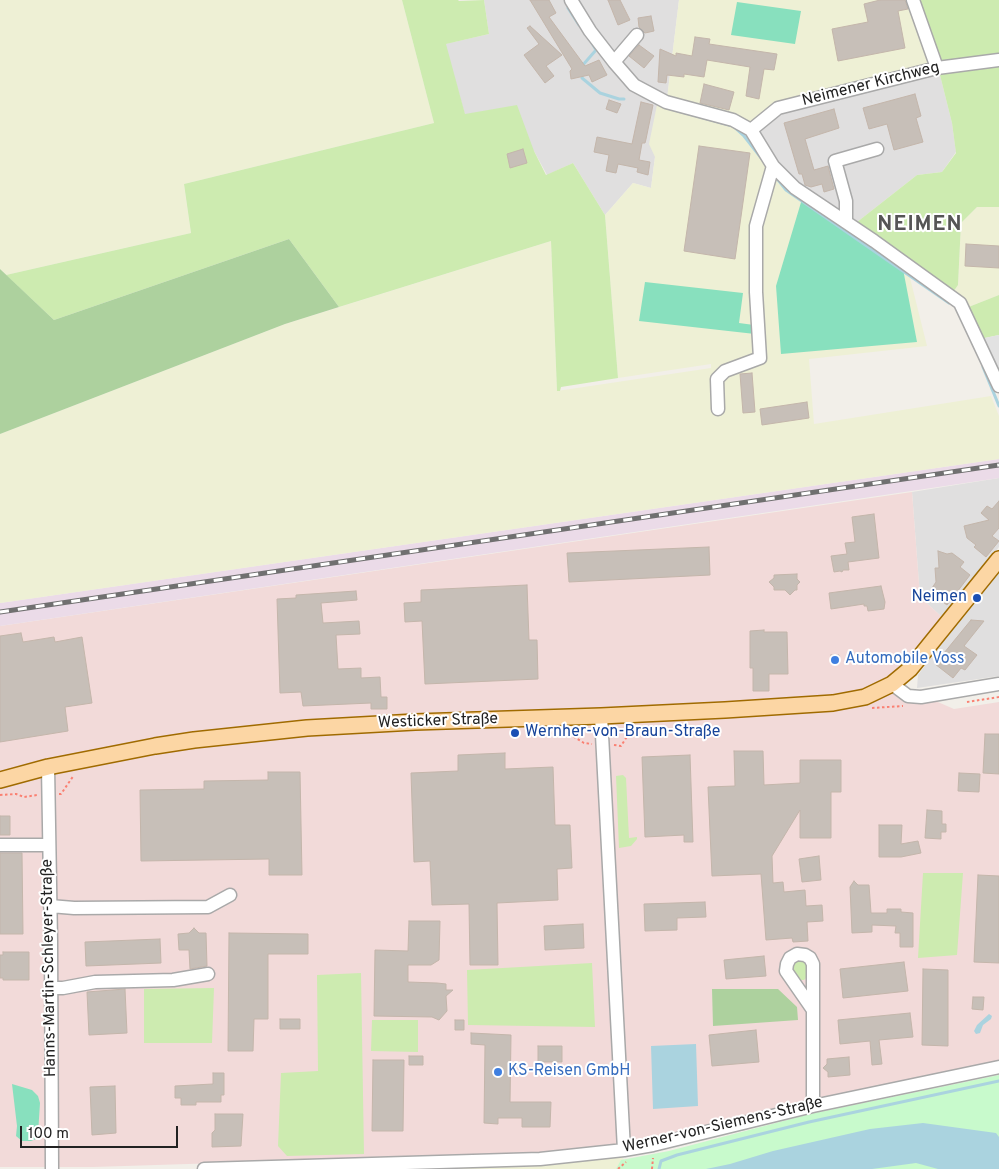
<!DOCTYPE html>
<html>
<head>
<meta charset="utf-8">
<style>
  body { margin:0 }
  #map { position:relative; width:999px; height:1169px; overflow:hidden; background:#f2efe9; font-family:Overpass,sans-serif }
  canvas { display:block }
  .scale { position:absolute; left:20px; top:1126px; width:158px; height:22px; box-sizing:border-box; border:2px solid #222; border-top:0; padding-left:6px; font-size:15px; line-height:18px; white-space:nowrap; color:#222; -webkit-text-stroke:4px #fff; paint-order:stroke }
</style>
</head>
<body>
<div id="map">
<canvas width="999" height="1169"></canvas>
<div class="scale">100 m</div>
</div>
<script>
const context = document.querySelector('canvas').getContext('2d');
context.lineJoin = 'round';
function fillPath(path, color) { context.fillStyle = color; context.fill(path, 'evenodd'); }
const poly = rows => new Path2D(rows.map(r => 'M' + r).join(''));
function trace(path, color, width, dash) { context.strokeStyle = color; context.lineWidth = width; context.lineCap = dash ? 'butt' : 'round'; context.setLineDash(dash || []); context.stroke(path); }
function write(font, color, halo, rows, align = 'center') {
  context.font = font + ' Overpass,sans-serif'; context.lineWidth = 4; context.setLineDash([]); context.textBaseline = 'middle'; context.strokeStyle = halo; context.fillStyle = color; for (const [text, x, y, turn = 0] of rows) {
    context.save(); context.translate(x, y); context.rotate((+turn || 0) * Math.PI / 180); context.textAlign = isNaN(turn) ? turn : align; if (halo) context.strokeText(text, 0, 0); context.fillText(text, 0, 0); context.restore();
  }
}
const residential = poly([
  [484,0,679,0,667,99,655,157,651,188,633,183,605,215,573,163,547,175,534,151,465,115,445,44,489,34],
  [939,71,952,123,956,152,942,172,917,175,852,226,799,187,749,134,779,111],
  [999,478,999,547,942,617,920,597,912,492],
  [999,565,999,676,917,688,918,675]
]);
const commercial = poly([
  [912,492,920,597,942,617,890,677,896,684,954,709,999,702,999,1068,814,1104,623,1144,538,1154,474,1155,93,1167,0,1167,0,626]
]);
const industrial = poly([
  [999,459,999,478,0,626,0,603]
]);
const farmland = poly([
  [0,0,402,0,434,123,184,184,191,233,6,275,0,269],
  [679,0,911,0,933,65,777,105,746,130,667,99],
  [658,100,732,124,743,135,770,169,908,270,927,346,809,359,814,424,991,396,999,416,999,459,0,603,0,434,285,324,551,241,557,391,711,368,711,364,618,378,605,215,633,183,651,188,655,157,649,144],
  [977,207,999,207,999,295,966,308,951,295,958,285,961,223],
  [621,1157,637,1169,425,1169,541,1166]
]);
const grass = poly([
  [402,0,458,0,459,1,484,0,489,34,446,44,465,114,517,105,534,151,546,175,573,163,605,215,618,378,561,387,560,391,557,391,551,241,339,307,289,239,54,320,6,275,191,233,184,184,434,123],
  [915,0,999,0,999,58,937,66],
  [999,63,999,207,977,207,961,223,958,285,951,295,852,226,917,175,942,172,956,153,952,123,939,71],
  [999,295,999,335,980,339,966,308],
  [623,775,626,778,629,838,637,837,637,839,631,846,619,848,616,776],
  [923,873,963,873,957,955,918,958],
  [799,960,804,961,807,964,807,977,804,980,800,980,793,971,793,964],
  [592,963,595,1027,468,1025,467,970],
  [361,973,364,1154,287,1156,278,1146,281,1073,318,1071,317,975],
  [214,988,212,1043,144,1043,144,989],
  [372,1020,418,1020,418,1052,371,1051]
]);
const forest = poly([
  [289,239,339,307,285,324,0,434,0,269,54,320],
  [712,989,778,989,797,1007,798,1020,713,1026]
]);
const park = poly([
  [999,1075,999,1169,616,1169,621,1160,669,1151,810,1114]
]);
const pitch = poly([
  [737,2,801,11,795,44,731,35],
  [802,199,903,269,917,342,781,354,776,286],
  [645,282,743,293,739,323,754,325,755,334,639,321],
  [12,1084,32,1090,38,1096,40,1103,38,1134,36,1139,31,1141,22,1141,16,1136,17,1126]
]);
const parking = poly([
  [999,335,999,376,980,339]
]);
const water = poly([
  [989,1014,992,1016,991,1019,983,1025,980,1033,976,1034,974,1031,977,1025],
  [696,1044,698,1106,653,1109,651,1046],
  [923,1123,996,1133,999,1137,999,1169,938,1169,916,1163,872,1169,706,1169,730,1164,773,1151,870,1129]
]);
const stream = poly([
  [568,8,579,25],
  [582,66,596,50,592,43],
  [582,75,582,78,600,93,619,99,624,99],
  [664,107,733,126,744,136,762,159],
  [775,176,786,190,949,303],
  [983,367,999,406],
  [659,1169,661,1161,677,1155,809,1122,999,1081]
]);
const building = poly([
  [530,0,549,0,556,13,549,17,585,66,599,60,607,75,592,82,589,75,571,79,570,71,572,69,530,0],
  [608,0,620,0,630,20,618,25,608,0],
  [880,0,905,0,908,9,898,11,905,48,838,61,832,29,868,22,864,4,880,0],
  [651,16,654,31,645,33,639,27,638,18,651,16],
  [530,26,562,55,546,66,554,76,545,83,524,55,539,44,527,28,530,26],
  [695,37,710,39,709,44,777,54,774,70,764,69,759,99,746,96,750,67,707,60,704,77,684,74,684,77,667,75,666,83,658,82,660,49,676,56,676,53,692,56,695,37],
  [639,45,654,56,644,68,629,56,639,45],
  [704,84,734,92,729,110,700,103,704,84],
  [915,94,921,116,916,118,923,142,894,150,887,124,869,129,863,108,915,94],
  [609,100,621,104,617,113,606,109,609,100],
  [641,102,653,105,646,139,645,143,642,143,639,160,650,162,648,175,637,172,638,168,618,164,616,173,606,171,609,155,594,152,597,137,632,144,641,102],
  [834,109,839,128,805,139,814,170,828,166,834,189,824,192,822,184,811,187,805,185,802,174,799,174,784,123,834,109],
  [699,146,750,153,735,259,684,251,699,146],
  [523,149,527,163,510,168,507,154,523,149],
  [966,244,999,246,999,268,965,266,966,244],
  [752,373,755,412,743,413,740,374,752,373],
  [807,402,809,418,762,425,760,409,807,402],
  [999,501,999,528,992,536,999,541,986,557,974,547,976,545,967,538,964,526,989,520,981,513,987,506,992,509,999,501],
  [874,514,879,558,848,562,849,570,843,570,842,572,840,571,834,572,831,556,847,554,845,543,855,542,852,517,874,514],
  [709,547,710,575,569,582,567,553,709,547],
  [938,551,947,554,952,553,964,562,960,567,970,575,947,605,936,597,939,594,932,588,936,582,935,568,939,568,938,551],
  [797,574,797,579,800,582,797,585,797,590,795,590,790,595,785,590,774,590,774,587,769,582,774,578,774,575,797,574],
  [527,585,529,640,537,640,538,679,425,684,422,621,405,622,404,603,421,602,421,590,527,585],
  [881,586,885,602,884,609,868,611,867,606,864,606,864,604,831,609,829,593,881,586],
  [356,591,357,600,321,603,323,623,359,621,360,634,336,635,338,669,361,668,361,678,380,677,381,697,387,697,387,709,371,709,371,703,303,706,301,692,280,693,277,599,296,598,296,595,356,591],
  [971,620,984,621,964,646,977,655,965,670,961,668,953,678,935,664,971,620],
  [764,630,764,632,787,632,788,674,769,674,769,691,753,691,753,668,750,668,750,631,764,630],
  [21,633,23,642,54,637,55,642,82,637,92,703,65,707,68,731,0,742,0,636,21,633],
  [831,655,839,655,839,664,831,664,831,655],
  [985,734,999,734,999,774,983,773,985,734],
  [734,751,763,751,764,785,800,783,800,760,841,760,841,792,831,792,831,838,800,838,800,810,772,856,773,883,783,882,784,892,805,890,806,906,822,905,823,921,807,922,808,941,793,942,792,938,766,940,761,874,712,876,708,787,735,786,734,751],
  [505,753,505,769,553,767,555,825,570,825,572,868,557,869,558,900,497,903,498,965,470,965,469,904,432,905,430,861,414,862,411,773,458,771,458,755,505,753],
  [690,755,693,842,684,842,684,835,645,837,642,757,690,755],
  [268,772,300,772,302,875,269,875,269,859,141,861,140,790,204,789,204,781,268,780,268,772],
  [959,773,980,774,979,792,958,791,959,773],
  [927,810,942,811,942,824,946,824,946,832,941,832,941,839,925,838,927,810],
  [0,816,10,816,10,835,0,835,0,816],
  [879,825,902,825,901,844,918,841,921,853,901,857,879,857,879,825],
  [0,853,22,853,23,934,0,934,0,853],
  [819,856,821,880,802,882,799,859,819,856],
  [978,875,999,876,999,963,974,962,978,875],
  [854,881,858,885,869,885,871,913,887,913,887,909,901,909,901,912,913,913,913,947,900,947,900,933,895,933,896,926,872,925,872,932,852,933,850,887,854,881],
  [705,902,706,917,677,918,677,930,645,931,644,904,705,902],
  [409,921,440,921,439,960,431,965,408,965,408,982,437,983,446,984,446,990,453,990,446,996,447,1011,439,1020,432,1017,374,1016,375,950,408,951,409,921],
  [583,924,584,948,545,950,544,926,583,924],
  [194,928,199,933,206,933,207,966,190,969,189,950,179,950,178,934,189,933,194,928],
  [229,933,308,934,308,954,268,954,268,1019,254,1019,253,1051,228,1051,229,933],
  [160,939,161,963,86,966,85,942,160,939],
  [3,952,29,952,29,980,3,980,3,978,0,978,0,955,3,955,3,952],
  [764,956,766,976,726,979,724,960,764,956],
  [904,962,908,991,843,998,840,969,904,962],
  [923,969,948,970,948,1046,922,1045,923,969],
  [125,989,127,1033,89,1035,87,992,125,989],
  [973,997,984,997,983,1010,972,1009,973,997],
  [910,1013,913,1037,879,1040,882,1064,872,1065,870,1041,840,1044,838,1020,910,1013],
  [280,1019,300,1019,300,1029,280,1029,280,1019],
  [455,1020,464,1020,464,1030,455,1030,455,1020],
  [756,1030,759,1062,712,1066,709,1035,756,1030],
  [471,1033,511,1035,510,1102,551,1102,550,1127,522,1127,522,1118,498,1118,498,1124,484,1123,485,1045,471,1044,471,1033],
  [538,1046,562,1046,562,1062,538,1062,538,1046],
  [409,1056,423,1056,423,1065,409,1065,409,1056],
  [849,1057,850,1075,828,1077,828,1072,823,1068,827,1064,827,1059,849,1057],
  [373,1060,404,1060,403,1131,372,1131,373,1060],
  [213,1073,224,1073,224,1095,221,1095,221,1102,196,1102,196,1105,181,1105,181,1098,175,1098,175,1086,213,1084,213,1073],
  [115,1086,116,1133,92,1135,90,1087,115,1086],
  [215,1114,243,1114,241,1146,212,1147,212,1133,215,1130,215,1114]
]);
const path = poly([
  [967,702,999,697],
  [872,708,903,706],
  [539,732,571,735,584,743,592,744],
  [614,745,621,746,633,727],
  [59,794,61,794,74,775],
  [0,795,16,794,24,797,37,795],
  [618,1169,626,1162],
  [652,1169,653,1158]
]);
const minor = poly([
  [571,0,590,31,614,62,634,85,666,102,733,120,751,130,773,166,795,188,874,241,960,303,999,386],
  [913,0,937,68],
  [614,62,637,35],
  [751,130,778,108,937,68,999,60],
  [846,222,846,201,835,161,877,149],
  [718,409,717,379,725,371,760,358,756,292,756,226,773,166],
  [892,684,908,696,921,697,999,684],
  [601,716,624,1150],
  [48,767,51,941,52,1169],
  [0,845,49,845],
  [50,906,74,908,208,907,230,895],
  [51,988,63,988,95,982,173,980,208,974],
  [813,1106,813,964,810,958,805,955,797,954,790,958,787,964,786,971,813,1010],
  [204,1169,540,1159,624,1150,653,1145,813,1106,999,1067]
]);
const major = poly([
  [0,780,48,767,155,746,194,740,307,728,415,722,601,716,725,710,833,703,865,697,892,684,910,669,999,559]
]);
const rail = poly([
  [0,612,999,465]
]);
const markers = [
  [977,598,5,"#1a4fb4"],
  [835,660,5,"#3f7fe0"],
  [515,733,5,"#1a4fb4"],
  [498,1072,5,"#3f7fe0"]
];
const streetNames = [
  ["Neimener Kirchweg",871,85,-14],
  ["Westicker Straße",438,722,-2],
  ["Hanns-Martin-Schleyer-Straße",50,968,-91],
  ["Werner-von-Siemens-Straße",723,1126,-13]
];
const transitNames = [
  ["Neimen",967,598],
  ["Wernher-von-Braun-Straße",525,733,"left"]
];
const shopNames = [
  ["Automobile Voss",845,660],
  ["KS-Reisen GmbH",508,1072]
];
const districtNames = [
  ["NEIMEN",920,226]
];
fillPath(residential, '#e0dfdf');
fillPath(commercial, '#f2dad9');
fillPath(industrial, '#ebdbe8');
fillPath(farmland, '#eef0d5');
fillPath(grass, '#cdebb0');
fillPath(forest, '#add19e');
fillPath(park, '#c8facc');
fillPath(pitch, '#88e0be');
fillPath(parking, '#e2e2e2');
fillPath(water, '#aad3df');
trace(stream, '#aad3df', 3);
fillPath(building, '#c7bfb8');
trace(building, '#c4b6ab', 1);
trace(minor, '#a9a9a9', 15);
trace(major, '#a06b00', 18);
trace(path, '#fa8072', 2, [2.5, 2.5]);
trace(minor, '#fff', 12);
trace(major, '#fcd6a4', 15);
trace(rail, '#707070', 5);
trace(rail, '#fff', 3, [9]);
for (const [x, y, r, color] of markers) { const dot = new Path2D(); dot.arc(x, y, r, 0, 2 * Math.PI); context.fillStyle = color; context.fill(dot); trace(dot, '#fff', 2); }
write('16px', '#222', '#fff', streetNames);
write('16px', '#164399', '#fff', transitNames, 'right');
write('16px', '#366cbe', '#fff', shopNames, 'left');
context.letterSpacing = '1px';
write('bold 21px', '#555', '#fff', districtNames);
context.letterSpacing = '0px';
</script>
</body>
</html>
